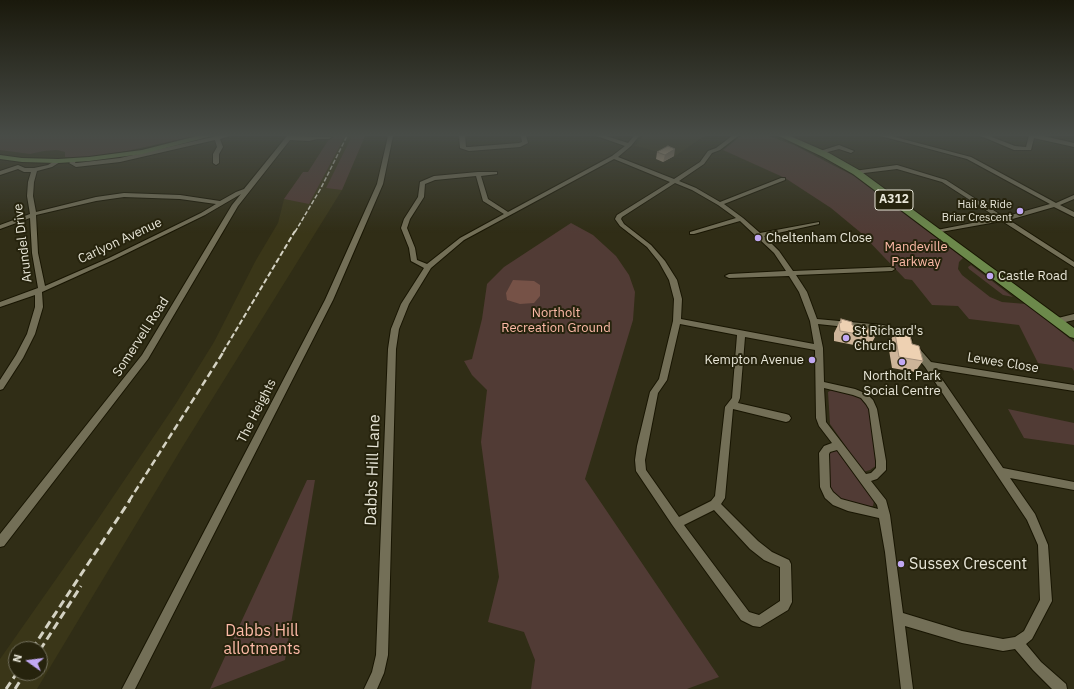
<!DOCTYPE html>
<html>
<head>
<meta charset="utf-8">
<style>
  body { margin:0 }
  #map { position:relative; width:1074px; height:689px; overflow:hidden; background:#302d16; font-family:"IBM Plex Sans",sans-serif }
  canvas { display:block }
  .north { position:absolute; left:8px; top:641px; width:40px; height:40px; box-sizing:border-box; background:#26230d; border:1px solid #74715e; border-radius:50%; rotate:284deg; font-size:11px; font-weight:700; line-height:16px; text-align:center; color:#e8e6d8 }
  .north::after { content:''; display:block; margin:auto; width:14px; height:18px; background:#c1a8f3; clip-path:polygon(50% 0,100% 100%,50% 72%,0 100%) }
</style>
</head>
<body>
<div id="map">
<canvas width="1074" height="689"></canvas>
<div class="north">N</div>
</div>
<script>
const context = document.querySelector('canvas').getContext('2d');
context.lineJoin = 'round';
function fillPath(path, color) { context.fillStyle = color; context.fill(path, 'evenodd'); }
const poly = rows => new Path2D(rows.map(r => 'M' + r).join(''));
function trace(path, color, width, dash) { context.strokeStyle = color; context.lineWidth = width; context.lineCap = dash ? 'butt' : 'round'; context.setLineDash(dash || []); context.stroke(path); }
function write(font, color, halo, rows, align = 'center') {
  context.font = font + ' "IBM Plex Sans",sans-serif'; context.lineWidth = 4; context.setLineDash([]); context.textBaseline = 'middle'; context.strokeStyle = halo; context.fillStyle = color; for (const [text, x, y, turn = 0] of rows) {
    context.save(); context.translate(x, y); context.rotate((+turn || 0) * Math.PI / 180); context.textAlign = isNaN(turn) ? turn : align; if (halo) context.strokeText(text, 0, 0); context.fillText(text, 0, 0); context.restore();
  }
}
const built = poly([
  [331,136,365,136,342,190,183,446,37,689,0,689,0,659,94,525,175,405,214,342,256,260,278,223,284,199,303,172,308,172],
  [16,649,40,649,40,673,16,673],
  [643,136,705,136,675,156,635,146]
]);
const green = poly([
  [0,136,195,136,127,151,88,157,65,157,65,152,57,150,44,151,30,154,0,150],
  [331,136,345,136,309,204,284,199,303,172,308,172],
  [352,136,365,136,342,190,326,188],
  [741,136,769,136,794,145,854,176,963,258,959,262,958,269,962,275,990,297,1002,302,1026,304,1074,342,1074,371,1072,368,1038,363,1019,325,969,319,958,306,932,305,912,280,905,279,860,232,831,208,785,178,723,150],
  [571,223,593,235,616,256,629,275,635,292,633,320,585,479,719,677,687,689,531,689,535,660,524,632,488,622,499,577,481,442,487,390,472,375,464,361,472,359,482,319,487,284,504,267],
  [971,265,1013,297,1003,295,969,269,968,267],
  [833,389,856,394,864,399,869,407,877,465,870,470,856,474,874,501,873,506,868,507,841,500,834,495,828,487,827,454,834,450,847,448,830,424,828,392],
  [1008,409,1074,423,1074,445,1024,438],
  [307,480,315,480,285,660,210,689]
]);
const forest = poly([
  [513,280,534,281,540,285,540,296,534,303,520,304,507,300,506,293]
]);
const minor = poly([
  [217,136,229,136,220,139,223,147,219,154,219,163,216,165,213,163,213,154,217,147,215,140,120,162,76,167,69,163,74,159,76,160,75,163,77,163,120,158,217,136],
  [287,136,332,137,329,139,317,139,309,141,290,140,238,206,148,359,4,546,0,547,0,534,142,355,232,205,241,194,205,215,113,260,42,292,43,307,35,334,23,358,3,389,0,390,0,380,16,355,27,334,35,307,35,295,0,307,0,302,38,288,32,253,30,218,0,229,0,225,30,214,27,196,28,182,31,172,24,172,18,169,0,175,0,171,18,165,25,168,34,168,48,165,56,160,60,160,60,162,52,167,37,171,34,182,33,196,36,212,96,197,124,193,180,195,220,201,236,192,244,189,287,136],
  [124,197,180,199,216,204,201,213,109,258,45,286,38,253,36,215,96,201,124,197],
  [388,136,393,136,383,184,333,300,135,689,122,689,325,300,377,184,388,136],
  [459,136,465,136,466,147,469,147,519,143,522,142,521,136,526,136,528,143,520,147,469,151,460,148,459,136],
  [597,136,606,136,628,143,634,136,639,136,631,146,618,157,674,179,700,162,708,151,716,148,732,136,738,136,720,150,712,153,704,164,679,181,696,188,720,202,781,178,785,178,785,180,724,204,743,218,760,233,819,222,819,224,764,236,779,251,793,271,892,267,895,269,892,271,796,275,807,292,817,319,883,325,897,329,912,340,908,343,905,342,891,333,883,331,818,324,823,348,824,382,855,389,867,394,873,400,877,409,886,461,886,470,877,479,871,481,886,500,890,515,903,613,962,631,1003,639,1015,637,1024,631,1040,600,1038,545,1027,520,925,367,912,351,911,349,912,347,918,347,931,362,1074,385,1074,391,935,369,1003,468,1074,482,1074,490,1010,478,1035,514,1048,545,1052,601,1032,639,1026,644,1041,662,1066,684,1067,689,1052,689,1033,670,1015,649,1003,651,962,643,905,626,913,689,901,689,885,552,879,518,848,511,833,505,825,498,820,487,819,453,824,446,832,443,819,426,816,418,815,350,745,337,740,398,738,403,786,414,789,415,791,418,789,421,786,422,733,409,725,498,721,504,758,541,772,552,789,560,791,564,792,602,788,610,760,627,753,626,741,620,673,526,636,471,635,460,637,446,650,392,659,379,673,321,674,299,669,280,659,262,647,247,620,226,615,219,617,215,670,182,614,159,464,240,431,268,409,304,399,329,396,349,388,655,384,673,377,689,364,689,372,672,376,655,388,349,391,329,401,304,424,268,411,261,409,248,401,228,404,219,418,197,420,182,434,176,478,172,497,172,497,174,481,176,488,199,508,212,612,156,625,146,597,136],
  [476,176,483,201,504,214,460,238,427,264,417,260,415,248,407,228,410,219,424,197,425,184,435,180,476,176],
  [675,183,692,190,718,205,736,218,690,232,690,234,694,234,740,221,774,253,786,271,729,274,725,276,729,278,789,276,799,292,810,321,814,344,681,319,682,299,677,280,665,261,651,245,624,224,621,219,622,217,675,183],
  [680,324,737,335,732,398,725,407,715,496,711,501,679,517,646,470,645,460,658,393,667,380,680,324],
  [824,388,853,395,861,398,866,404,869,409,876,461,876,468,871,473,866,474,826,422,824,388],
  [837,450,877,505,878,509,841,499,833,492,830,487,829,454,830,452,837,450],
  [714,510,750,549,764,560,780,567,780,601,759,615,749,612,684,525,714,510],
  [881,136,891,136,971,157,1056,203,1074,195,1074,199,1060,205,1074,212,1074,217,1054,207,1009,220,1074,262,1074,267,1002,221,935,233,934,232,937,230,998,218,942,182,897,169,856,174,853,172,854,171,897,165,946,180,1004,217,1050,204,967,159,881,136],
  [981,136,989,136,1015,146,1026,147,1029,136,1043,136,1074,143,1074,147,1034,138,1031,150,1014,150,981,136],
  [839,145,854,151,851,153,839,149,820,154,817,152,839,145],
  [1074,314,1074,320,1057,324,1053,321,1054,319,1074,314]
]);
const primary = poly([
  [197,136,212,136,142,154,89,161,58,163,22,162,0,159,0,155,22,158,58,159,89,157,142,150,197,136],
  [779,136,790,136,829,153,859,170,1074,328,1074,338,1070,337,853,174,823,157,779,136]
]);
const railFar3 = poly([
  [295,232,321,188,347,136]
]);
const railFar2 = poly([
  [223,352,295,231]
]);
const railFar1 = poly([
  [129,501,224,351]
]);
const rail = poly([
  [32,649,130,500],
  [40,650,81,586],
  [6,689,17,673],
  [15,689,25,673]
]);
const wall = poly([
  [657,152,674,156,663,162,656,159],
  [841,319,852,325,875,337,869,348,834,341,834,333],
  [895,333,912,344,923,361,915,372,892,368,888,344]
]);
const shadedWall = poly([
  [675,149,674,156,663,162,665,155]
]);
const building = poly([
  [668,146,675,149,665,155,657,152,668,146],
  [841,319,852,322,852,325,874,329,875,337,840,331,839,322,841,323,841,319],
  [895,333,910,336,912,344,919,346,923,361,899,357,895,333]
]);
const markers = [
  [1020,211,4,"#c1a8f3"],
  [758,238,4,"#c1a8f3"],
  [990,276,4,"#c1a8f3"],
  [846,338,4,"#c1a8f3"],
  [812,360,4,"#c1a8f3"],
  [902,362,4,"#c1a8f3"],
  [901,564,4,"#c1a8f3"]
];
const farPoinames = [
  ["Hail & Ride",1012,205],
  ["Briar Crescent",1012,218]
];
const shields = [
  [894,200,38]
];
const shieldNames = [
  ["A312",894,200]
];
const poiNames = [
  ["Cheltenham Close",766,238],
  ["Castle Road",998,276],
  ["St Richard's",854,331],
  ["Church",854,346],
  ["Kempton Avenue",804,360,"right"],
  ["Northolt Park",902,376,"center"],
  ["Social Centre",902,391,"center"]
];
const streetNames = [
  ["Carlyon Avenue",120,241,-25],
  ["Arundel Drive",23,243,-97],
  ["Somervell Road",141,337,-57],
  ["Lewes Close",1003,363,9],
  ["The Heights",257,411,-63]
];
const parkNames = [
  ["Mandeville",916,247],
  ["Parkway",916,262],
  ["Northolt",556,313],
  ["Recreation Ground",556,328]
];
const nearStreetnames = [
  ["Dabbs Hill Lane",373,470,-88]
];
const nearPoinames = [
  ["Sussex Crescent",909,564]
];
const nearParknames = [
  ["Dabbs Hill",262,631],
  ["allotments",262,649]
];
fillPath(built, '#3a3618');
fillPath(green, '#513b35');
fillPath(forest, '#765247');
trace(minor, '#181502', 2);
trace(primary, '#181502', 2);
fillPath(minor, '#736f57');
fillPath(primary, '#6c894b');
trace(railFar3, '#d4d2c3', 1.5, [4.5, 2]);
trace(railFar2, '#d4d2c3', 2, [5.5, 2.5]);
trace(railFar1, '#d4d2c3', 2.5, [7, 3.5]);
trace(rail, '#d4d2c3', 3, [8, 4.5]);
fillPath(wall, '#cdb499');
fillPath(shadedWall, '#a7927d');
fillPath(building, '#eed1b2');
trace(building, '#a7927d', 1);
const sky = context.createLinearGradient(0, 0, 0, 233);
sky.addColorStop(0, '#1a190c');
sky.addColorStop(0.58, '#484c47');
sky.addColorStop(1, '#484c4700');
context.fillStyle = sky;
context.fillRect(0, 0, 1074, 233);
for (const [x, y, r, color] of markers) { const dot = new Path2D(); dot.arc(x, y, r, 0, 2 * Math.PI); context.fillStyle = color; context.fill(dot); trace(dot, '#26230d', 1.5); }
write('11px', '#e8e6d8', '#26230d', farPoinames, 'right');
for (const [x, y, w] of shields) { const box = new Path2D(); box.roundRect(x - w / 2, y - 10, w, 20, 3); context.fillStyle = '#26230d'; context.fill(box); trace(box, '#e8e6d8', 1); }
write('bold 12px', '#e8e6d8', null, shieldNames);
write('13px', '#e8e6d8', '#26230d', poiNames, 'left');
write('13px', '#e8e6d8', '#26230d', streetNames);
write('13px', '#fdbaa7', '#26230d', parkNames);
write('16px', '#e8e6d8', '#26230d', nearStreetnames);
write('16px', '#e8e6d8', '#26230d', nearPoinames, 'left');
write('16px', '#fdbaa7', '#26230d', nearParknames);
</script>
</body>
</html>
